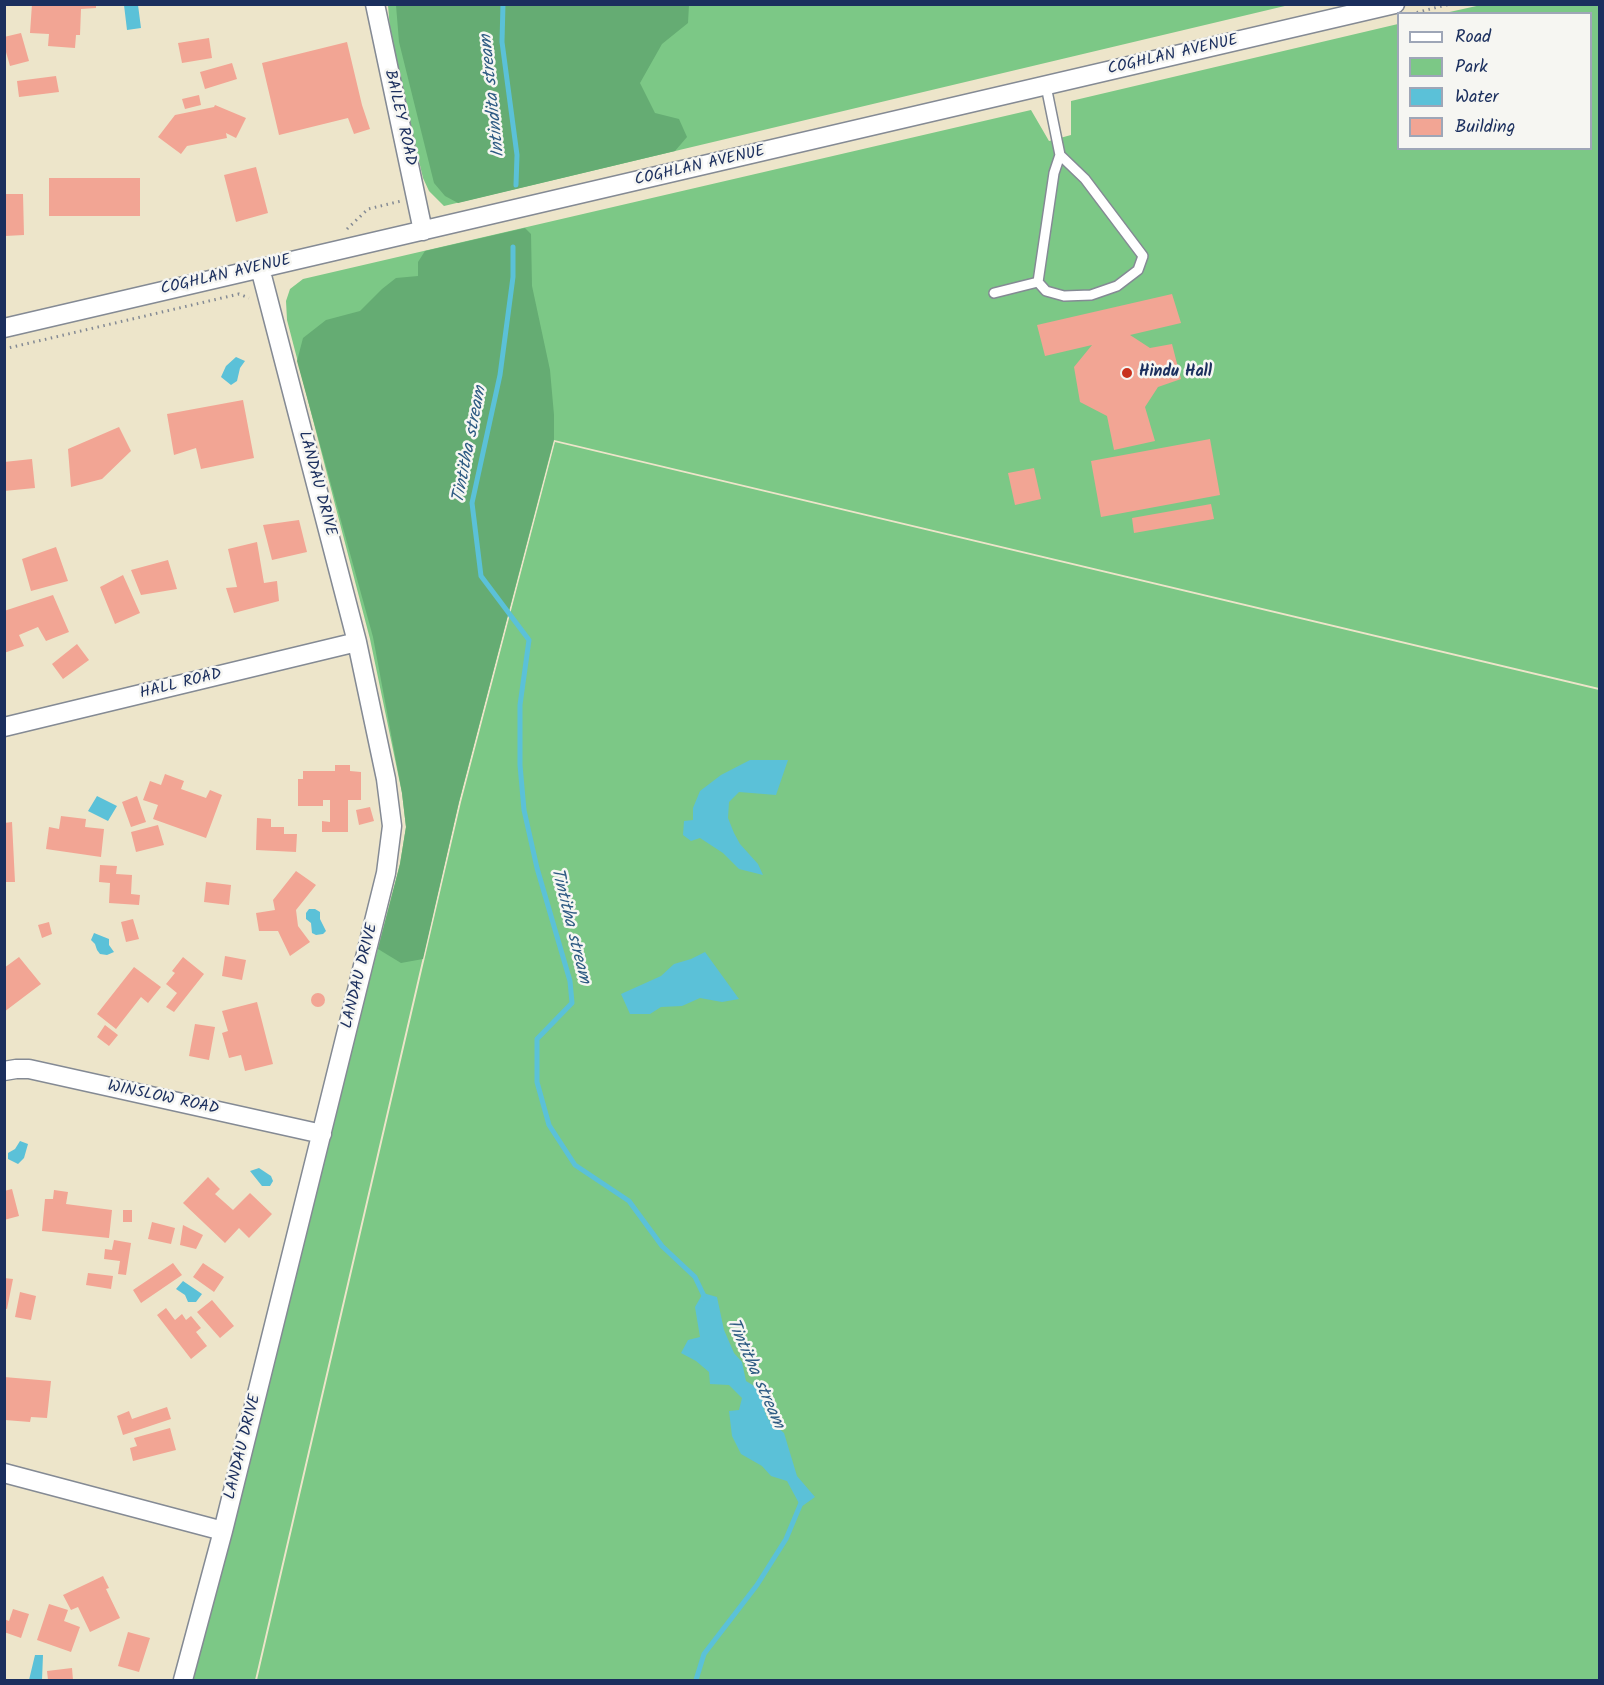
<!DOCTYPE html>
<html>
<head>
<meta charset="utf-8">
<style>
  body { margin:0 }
  #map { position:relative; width:1604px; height:1685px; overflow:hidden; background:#ede5ca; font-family:Kalam,sans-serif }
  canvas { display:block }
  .frame { position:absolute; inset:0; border:6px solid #1b2f5e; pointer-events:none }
  .legend { position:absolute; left:1397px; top:12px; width:195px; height:138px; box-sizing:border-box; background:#f6f6f2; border:2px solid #9ea6b7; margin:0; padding:8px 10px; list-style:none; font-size:18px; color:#1b2f5e }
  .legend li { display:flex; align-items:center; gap:12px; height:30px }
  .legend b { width:30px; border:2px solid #9ea6b7 }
</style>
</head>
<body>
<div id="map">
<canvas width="1604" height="1685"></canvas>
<div class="frame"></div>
<ul class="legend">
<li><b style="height:8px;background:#fff"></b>Road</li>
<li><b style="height:16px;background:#7cc886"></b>Park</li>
<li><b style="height:16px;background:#5bc1d8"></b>Water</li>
<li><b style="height:16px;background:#f2a594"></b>Building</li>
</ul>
</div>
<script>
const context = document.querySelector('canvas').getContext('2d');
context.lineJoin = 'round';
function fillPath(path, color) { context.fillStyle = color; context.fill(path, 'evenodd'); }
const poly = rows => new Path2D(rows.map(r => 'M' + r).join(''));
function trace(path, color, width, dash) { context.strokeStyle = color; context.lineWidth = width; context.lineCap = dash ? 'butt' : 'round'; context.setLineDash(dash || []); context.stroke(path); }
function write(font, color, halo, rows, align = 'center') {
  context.font = font + ' Kalam,sans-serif'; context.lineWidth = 5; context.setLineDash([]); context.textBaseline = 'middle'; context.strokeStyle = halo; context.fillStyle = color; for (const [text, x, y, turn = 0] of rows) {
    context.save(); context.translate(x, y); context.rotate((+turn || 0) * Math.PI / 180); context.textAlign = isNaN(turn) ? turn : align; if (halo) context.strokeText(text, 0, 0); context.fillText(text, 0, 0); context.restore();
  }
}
const green = poly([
  [388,5,1289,5,444,206,429,191,423,178,391,43],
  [1481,5,1599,5,1599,688,554,440,459,802,255,1680,186,1680,400,864,406,827,402,793,370,639,287,320,286,301,290,289,303,279,1031,110,1049,141,1071,135,1071,101,1398,24,1398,148,1590,148,1590,14,1445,13],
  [555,442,1599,690,1599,1680,257,1680,461,802]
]);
const forest = poly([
  [396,5,689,5,688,23,662,44,640,83,655,113,679,119,687,137,675,151,458,203,445,196,434,183,399,42],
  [525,228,531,234,532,286,550,370,554,415,554,439,459,802,423,959,401,963,378,949,400,864,406,827,402,793,373,637,297,361,303,338,326,320,360,311,382,289,396,278,418,276,418,262,425,251]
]);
const water = poly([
  [124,5,138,5,141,28,127,30],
  [236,357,245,361,240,368,237,381,231,385,221,377,226,366],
  [750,760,788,760,776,795,739,792,729,802,728,818,734,833,740,844,758,864,763,875,739,869,723,853,700,838,691,841,683,835,684,821,693,820,693,808,700,791,721,775],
  [97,796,117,806,108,821,88,811],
  [309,909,315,909,320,912,320,919,326,931,323,934,316,935,312,933,311,923,306,919,306,913],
  [94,933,109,939,109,945,114,952,107,955,100,954,97,950,95,944,91,940],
  [705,952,739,999,722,1002,700,998,682,1006,661,1007,650,1014,630,1014,621,994,661,976,674,964,691,959],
  [20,1141,28,1144,24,1158,18,1164,8,1159,8,1153,15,1149],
  [259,1168,271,1176,273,1181,270,1186,262,1186,250,1171],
  [183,1281,202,1294,196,1302,188,1302,185,1295,176,1289],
  [703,1293,717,1297,724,1330,734,1353,742,1362,746,1381,756,1387,770,1405,764,1409,768,1419,784,1433,797,1476,815,1497,801,1507,787,1481,771,1476,762,1466,741,1454,732,1436,729,1411,739,1410,742,1398,729,1385,710,1384,709,1372,696,1361,681,1353,688,1340,700,1337,695,1307],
  [35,1655,43,1655,42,1680,29,1680]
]);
const stream = poly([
  [503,4,502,42,517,155,516,185],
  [513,247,513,277,500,375,472,503,481,576,529,640,520,705,520,765,524,810,537,868,570,981,572,1003,537,1039,537,1082,549,1125,575,1165,629,1201,662,1246,695,1277,705,1298],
  [696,1680,704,1654,757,1585,786,1539,801,1503]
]);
const building = poly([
  [32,4,96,4,96,8,81,9,80,35,76,35,75,48,48,46,49,34,30,33],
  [21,33,29,61,10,66,4,45,4,37],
  [209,38,212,58,182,63,178,43],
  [347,42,362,105,370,129,354,134,348,118,279,135,262,63],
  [232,63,237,79,205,89,200,72],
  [56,76,59,92,19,97,17,81],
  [199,95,201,105,185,109,182,99],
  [215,105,246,118,236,138,226,133,227,138,187,146,181,154,158,137,175,115,214,107],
  [256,167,268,213,236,222,224,175],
  [49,178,140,178,140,216,49,216],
  [5,194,23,194,24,235,5,236],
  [1172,294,1181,323,1130,335,1150,348,1172,344,1181,379,1158,387,1145,407,1155,441,1114,450,1107,416,1080,402,1074,367,1092,345,1045,356,1037,325],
  [243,400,254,458,201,469,196,448,174,455,167,414],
  [119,427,131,451,102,479,71,487,68,449],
  [1210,439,1220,495,1101,517,1091,461],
  [32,459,35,488,4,491,4,462],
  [1034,468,1041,499,1015,505,1008,473],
  [1211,504,1214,519,1134,533,1132,518],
  [299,520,307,552,272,560,263,525],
  [257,542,264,583,277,581,279,601,234,613,226,588,237,587,228,549],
  [56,547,68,581,31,591,22,559],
  [168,560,177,589,141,595,131,570],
  [123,575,140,613,115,624,100,587],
  [53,595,69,632,46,641,38,627,19,635,24,646,4,653,4,611],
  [77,644,89,660,63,679,52,664],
  [335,765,350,765,350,771,361,772,361,800,348,800,348,832,322,832,322,821,330,822,330,800,323,800,323,806,298,806,298,779,303,779,303,771,335,771],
  [165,774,184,781,181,789,206,798,210,790,222,795,206,838,153,819,158,805,143,800,150,781,161,785],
  [137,796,146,822,131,827,122,802],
  [370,807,374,821,359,825,356,810],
  [61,816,86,819,85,827,104,829,101,857,46,849,49,827,59,829],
  [257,818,271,819,271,827,284,827,284,834,297,834,296,852,256,850],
  [12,822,15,882,4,882,4,823],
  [158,825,164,845,136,852,131,832],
  [100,865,117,866,116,874,132,875,131,894,140,895,139,905,109,903,110,883,99,882],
  [296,871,316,885,296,910,298,926,310,942,290,956,278,931,259,931,256,913,275,910,273,900],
  [206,882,231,885,229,905,204,902],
  [133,919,139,939,126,942,121,922],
  [49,922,52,934,42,938,38,925],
  [225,956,246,960,242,980,222,976],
  [19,957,41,984,4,1012,4,968],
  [183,957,204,974,174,1012,166,1007,177,993,166,984,175,973,172,971],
  [134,967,161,987,148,1003,141,997,116,1029,97,1014],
  '311 1000a7 7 0 1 1 14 0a7 7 0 1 1-14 0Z',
  [257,1002,273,1064,245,1071,241,1055,229,1058,222,1033,228,1031,222,1011],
  [195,1024,215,1027,209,1060,189,1056],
  [105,1025,118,1035,109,1046,97,1037],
  [208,1177,220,1189,215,1194,233,1210,250,1193,272,1214,249,1238,239,1228,225,1243,183,1203],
  [12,1189,19,1216,4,1220,4,1191],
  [54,1190,68,1192,66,1204,112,1210,109,1238,42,1231,45,1199,53,1199],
  [123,1210,132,1210,132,1222,123,1222],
  [152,1222,175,1228,171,1244,148,1239],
  [183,1225,203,1235,196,1249,180,1245],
  [114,1240,131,1243,126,1275,118,1274,120,1261,104,1259,105,1249,112,1250],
  [173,1263,182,1275,141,1303,133,1290],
  [203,1263,224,1277,214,1292,193,1277],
  [88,1273,113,1276,111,1289,86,1285],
  [4,1278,13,1279,7,1309,4,1308],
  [20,1292,36,1296,31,1320,15,1317],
  [212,1300,234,1326,220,1338,197,1312],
  [166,1308,175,1320,182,1314,186,1320,191,1316,201,1328,196,1332,207,1346,191,1359,157,1315],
  [4,1377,51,1381,47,1418,31,1417,30,1422,5,1420],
  [167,1407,171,1419,123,1435,117,1416,129,1411,132,1419],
  [170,1428,176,1450,133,1461,130,1448,137,1446,134,1438],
  [103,1576,109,1588,106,1589,120,1618,90,1632,78,1607,71,1610,63,1595],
  [49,1604,68,1610,64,1621,80,1627,71,1652,37,1640],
  [13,1609,29,1614,21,1638,4,1632,4,1619,9,1621],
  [128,1632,150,1638,139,1672,118,1666],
  [72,1668,73,1680,48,1680,47,1671]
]);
const path = poly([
  [1411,14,1450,4],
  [347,229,368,209,401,201],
  [4,349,239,294,249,298]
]);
const service = poly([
  [1046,86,1060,155,1054,173,1038,282,1046,291,1064,296,1091,295,1117,286,1138,270,1143,256,1085,179,1060,155],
  [994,293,1038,282]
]);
const minor = poly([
  [375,4,423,231],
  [4,328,1395,4],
  [4,727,357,642],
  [4,1071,16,1069,29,1069,322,1134],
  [4,1473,223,1531],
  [183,1680,223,1531,386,873,392,826,386,779,357,642,260,268]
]);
const markers = [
  [1127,373,6,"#c8321e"]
];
const streetNames = [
  ["COGHLAN AVENUE",1173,56,-13],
  ["BAILEY ROAD",399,118,77],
  ["COGHLAN AVENUE",700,167,-13],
  ["COGHLAN AVENUE",226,276,-13],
  ["LANDAU DRIVE",316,484,75],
  ["HALL ROAD",181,685,-14],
  ["LANDAU DRIVE",361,976,-76],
  ["WINSLOW ROAD",163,1099,12],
  ["LANDAU DRIVE",244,1447,-76]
];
const poiNames = [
  ["Hindu Hall",1139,373]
];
const waterNames = [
  ["Intindita stream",494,96,-96],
  ["Tintitha stream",471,445,-79],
  ["Tintitha stream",569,926,76],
  ["Tintitha stream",754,1374,66]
];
fillPath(green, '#7cc886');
fillPath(forest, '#65ac73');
fillPath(water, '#5bc1d8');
trace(stream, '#5bc1d8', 5);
fillPath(building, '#f2a594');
trace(service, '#848a94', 12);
trace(minor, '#848a94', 21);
trace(path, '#848a94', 3, [1.5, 4.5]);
trace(service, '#fff', 9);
trace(minor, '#fff', 18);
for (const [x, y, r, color] of markers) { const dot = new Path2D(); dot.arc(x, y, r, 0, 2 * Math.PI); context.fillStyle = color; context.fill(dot); trace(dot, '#f6f6f2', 2); }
write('16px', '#1b2f5e', '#f6f6f2', streetNames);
write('bold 16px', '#1b2f5e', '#f6f6f2', poiNames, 'left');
write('italic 18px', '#2e5b83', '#f6f6f2', waterNames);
</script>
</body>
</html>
